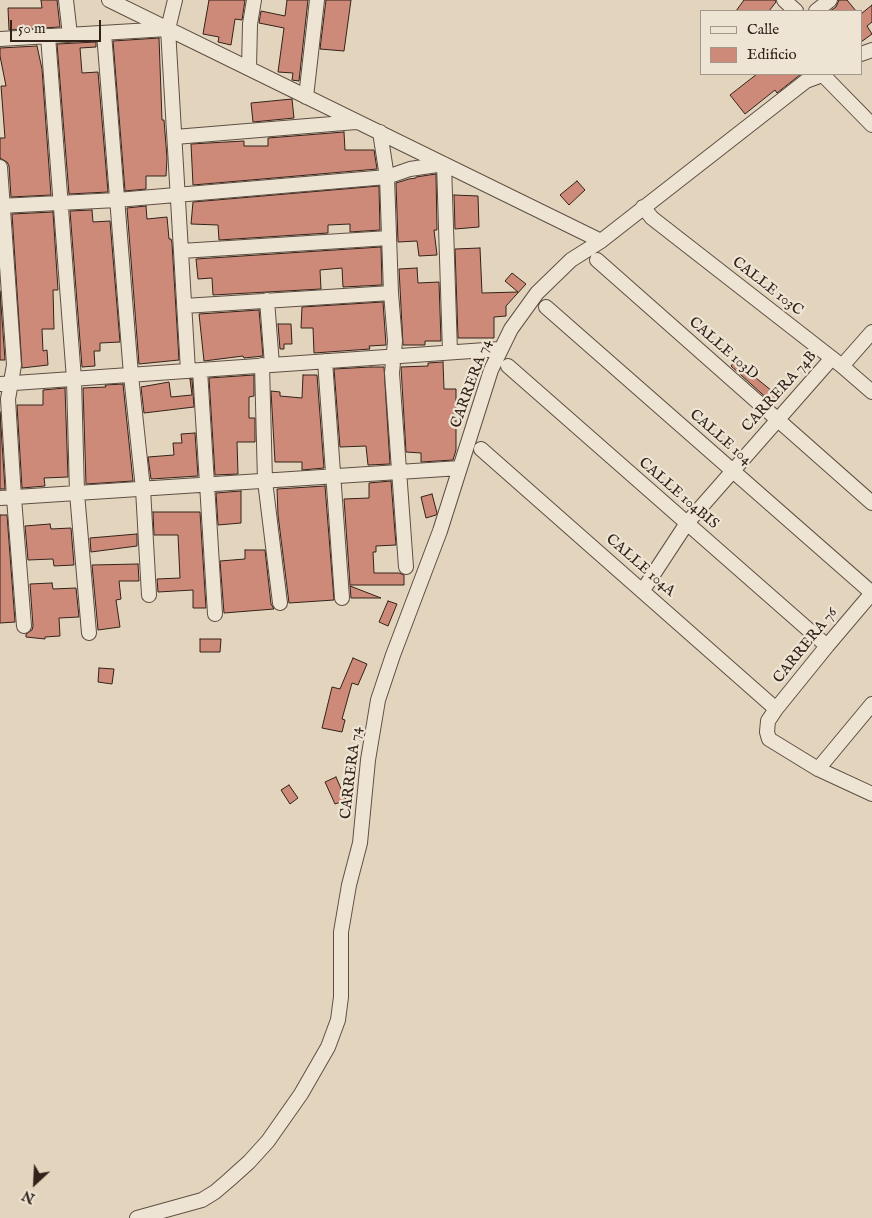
<!DOCTYPE html>
<html>
<head>
<meta charset="utf-8">
<style>
  body { margin:0 }
  #map { position:relative; width:872px; height:1218px; overflow:hidden; background:#e3d5bd; font-family:"IM FELL English",serif }
  canvas { display:block }
  .legend { position:absolute; left:700px; top:10px; width:162px; height:65px; box-sizing:border-box; background:#ede4d4; border:1px solid #a3968a; margin:0; padding:6px 9px; list-style:none; font-size:15px; color:#33221a }
  .legend li { display:flex; align-items:center; gap:10px; height:25px }
  .legend b { width:25px; border:1px solid #a3968a }
  .north { position:absolute; left:10px; top:1158px; width:50px; height:50px; -webkit-text-stroke:4px #ede4d4; paint-order:stroke; rotate:205deg; font-size:14px; font-weight:700; line-height:20px; text-align:center; color:#33221a }
  .north::after { content:''; display:block; margin:auto; width:18px; height:22px; background:#33221a; clip-path:polygon(50% 0,100% 100%,50% 72%,0 100%) }
  .scale { position:absolute; left:10px; top:20px; width:91px; height:22px; box-sizing:border-box; border:2px solid #33221a; border-top:0; padding-left:6px; font-size:15px; line-height:18px; white-space:nowrap; color:#33221a; -webkit-text-stroke:4px #ede4d4; paint-order:stroke }
</style>
</head>
<body>
<div id="map">
<canvas width="872" height="1218"></canvas>
<ul class="legend">
<li><b style="height:6px;background:#ede4d4"></b>Calle</li>
<li><b style="height:14px;background:#cd8a79"></b>Edificio</li>
</ul>
<div class="north">N</div>
<div class="scale">50 m</div>
</div>
<script>
const context = document.querySelector('canvas').getContext('2d');
context.lineJoin = 'round';
function fillPath(path, color) { context.fillStyle = color; context.fill(path, 'evenodd'); }
const poly = rows => new Path2D(rows.map(r => 'M' + r).join(''));
function trace(path, color, width, dash) { context.strokeStyle = color; context.lineWidth = width; context.lineCap = dash ? 'butt' : 'round'; context.setLineDash(dash || []); context.stroke(path); }
function write(font, color, halo, rows, align = 'center') {
  context.font = font + ' "IM FELL English",serif'; context.lineWidth = 4.5; context.setLineDash([]); context.textBaseline = 'middle'; context.strokeStyle = halo; context.fillStyle = color; for (const [text, x, y, turn = 0] of rows) {
    context.save(); context.translate(x, y); context.rotate((+turn || 0) * Math.PI / 180); context.textAlign = isNaN(turn) ? turn : align; if (halo) context.strokeText(text, 0, 0); context.fillText(text, 0, 0); context.restore();
  }
}
const building = poly([
  [41,0,57,0,60,27,9,30,8,8,42,8,41,0],
  [209,0,245,0,242,20,235,19,231,45,218,42,219,37,203,34,209,0],
  [287,0,308,0,299,81,292,80,293,73,278,72,284,28,259,23,261,11,285,16,287,0],
  [326,0,351,0,344,51,320,49,326,0],
  [744,0,775,0,776,2,769,11,736,11,744,0],
  [839,0,847,0,856,11,830,11,836,7,839,0],
  [872,5,872,22,867,26,872,34,861,42,861,14,872,5],
  [159,38,162,120,164,120,167,158,166,176,146,176,146,189,125,191,113,41,159,38],
  [96,42,96,47,80,48,82,73,98,72,108,192,69,194,57,44,96,42],
  [37,46,42,69,51,195,11,197,9,166,7,162,0,158,0,138,5,138,1,86,6,86,0,56,0,48,37,46],
  [757,74,801,74,777,93,775,90,745,114,730,95,757,74],
  [292,99,294,118,253,122,251,103,292,99],
  [344,132,345,150,374,150,377,169,193,185,191,144,244,141,244,146,268,146,268,138,344,132],
  [436,174,437,230,434,230,437,255,419,256,417,241,398,242,396,183,409,179,416,178,416,177,436,174],
  [577,181,585,190,569,205,560,195,577,181],
  [379,186,380,230,350,232,350,224,328,225,328,233,219,240,218,225,191,224,193,202,379,186],
  [454,195,478,196,479,227,455,229,454,195],
  [146,206,147,219,167,217,169,239,171,239,172,243,179,360,139,364,127,208,146,206],
  [92,210,93,222,110,221,120,342,100,343,100,351,94,351,95,366,82,367,70,211,92,210],
  [53,212,58,290,53,290,54,329,42,329,43,351,47,350,48,365,22,368,12,214,53,212],
  [381,247,382,285,343,287,342,268,320,270,321,289,213,295,212,278,198,279,196,259,381,247],
  [480,248,482,293,518,292,505,281,512,273,526,284,506,306,506,316,494,317,494,338,458,338,455,249,480,248],
  [417,268,418,283,439,282,441,341,425,341,425,345,403,345,399,269,417,268],
  [0,291,5,360,0,360,0,291],
  [383,302,386,345,369,346,370,349,314,353,313,328,301,328,302,307,383,302],
  [259,310,263,356,244,358,243,356,204,361,199,314,259,310],
  [278,324,291,324,292,344,284,344,284,349,280,349,278,324],
  [735,361,777,395,771,402,731,366,735,361],
  [443,362,444,389,456,389,456,450,453,460,421,462,421,453,406,452,401,367,428,366,428,363,443,362],
  [371,367,384,367,390,464,368,465,366,446,340,447,334,369,371,367],
  [254,375,254,396,249,397,249,418,255,418,255,442,237,442,238,474,215,475,209,378,254,375],
  [303,375,317,375,324,468,302,470,302,462,275,462,271,391,280,392,280,396,302,398,303,375],
  [190,379,192,379,194,407,144,413,141,387,169,382,171,397,192,395,190,379],
  [123,384,133,481,86,484,83,388,106,387,105,385,123,384],
  [65,388,68,477,44,478,45,486,22,488,17,405,43,405,43,390,65,388],
  [0,412,5,489,0,489,0,412],
  [195,433,198,476,151,479,148,457,174,455,173,443,182,443,181,434,195,433],
  [391,481,396,545,376,546,376,552,373,552,374,573,399,573,404,575,404,585,350,585,344,499,369,498,369,483,391,481],
  [325,486,334,600,289,603,278,515,277,489,325,486],
  [241,491,241,523,218,525,216,493,241,491],
  [432,494,437,513,436,515,426,518,421,497,432,494],
  [153,512,200,512,206,608,193,608,193,590,158,592,157,579,180,578,178,535,154,535,153,512],
  [0,515,7,515,15,622,0,623,0,515],
  [50,524,51,529,71,528,74,565,54,566,53,559,28,560,25,526,50,524],
  [137,534,137,546,91,552,90,538,137,534],
  [245,550,265,550,271,604,274,609,224,613,220,561,245,559,245,550],
  [138,564,139,581,119,581,121,599,116,600,120,627,98,630,92,565,138,564],
  [52,583,53,589,76,588,79,617,59,618,60,636,45,637,45,639,26,637,26,634,32,630,33,626,30,584,52,583],
  [350,586,381,598,351,598,350,586],
  [388,601,397,604,388,626,379,622,388,601],
  [200,639,221,639,220,652,200,652,200,639],
  [353,658,367,664,358,685,352,683,342,719,345,720,342,732,322,728,332,687,340,689,353,658],
  [99,668,114,669,112,684,98,682,99,668],
  [336,777,346,800,335,804,325,782,336,777],
  [289,785,298,798,290,804,281,790,289,785]
]);
const minor = poly([
  [66,0,70,35],
  [109,0,601,241],
  [175,0,168,29,188,371],
  [784,0,796,11],
  [816,11,830,0],
  [104,33,131,375,143,489,149,595],
  [48,36,74,379,77,493,89,633],
  [0,39,168,29],
  [861,54,872,50],
  [249,68,250,24,254,0],
  [823,75,872,125],
  [306,97,317,0],
  [380,132,387,177,391,293,395,341,392,373,406,567],
  [175,137,356,122],
  [0,167,14,365,8,399,14,498,24,626],
  [0,206,117,200,387,177,410,169,444,164,450,352],
  [643,207,652,218,842,366,872,392],
  [181,251,389,238],
  [597,260,872,503],
  [267,300,272,365],
  [184,306,391,293],
  [546,307,872,593],
  [325,361,342,598],
  [262,365,265,481,280,603],
  [508,366,827,646],
  [842,366,872,332],
  [200,370,215,614],
  [0,384,500,349],
  [481,449,776,709],
  [0,498,460,468],
  [643,590,687,523,832,358],
  [872,593,827,646,776,709,768,721,767,732,769,739,818,769,872,794],
  [818,769,872,704],
  [137,1218,202,1200,215,1192,229,1180,249,1162,268,1141,301,1094,328,1047,338,1020,341,997,341,932,349,885,360,843,368,760,378,700,393,655,440,531,491,370,511,329,537,293,571,260,601,241,806,81,825,74]
]);
const streetNames = [
  ["CALLE 103C",767,287,38],
  ["CALLE 103D",723,349,41],
  ["CARRERA 74",472,384,-70],
  ["CARRERA 74B",780,392,-48],
  ["CALLE 104",720,438,41],
  ["CALLE 104BIS",678,494,41],
  ["CALLE 104A",640,566,41],
  ["CARRERA 76",806,646,-51],
  ["CARRERA 74",352,773,-83]
];
fillPath(building, '#cd8a79');
trace(building, '#33221a', 1);
trace(minor, '#5f4f43', 16);
trace(minor, '#ede4d4', 14);
write('15px', '#33221a', '#ede4d4', streetNames);
</script>
</body>
</html>
